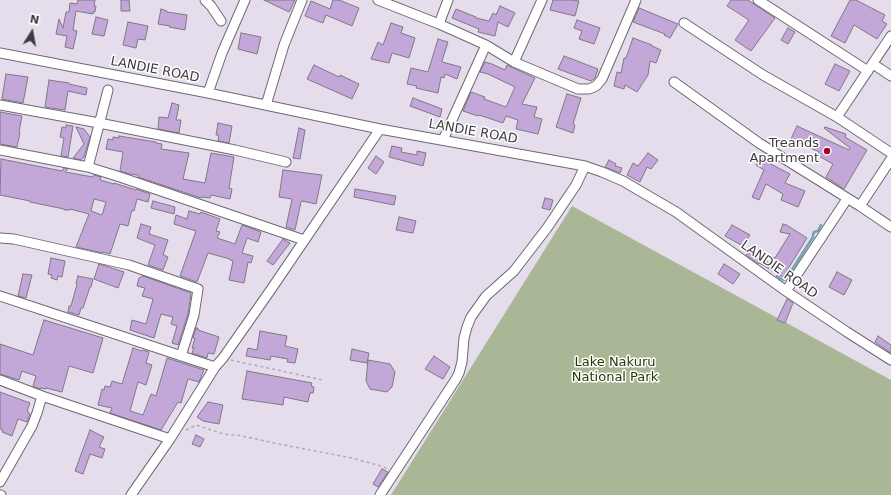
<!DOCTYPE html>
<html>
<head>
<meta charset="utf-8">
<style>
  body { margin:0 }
  #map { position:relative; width:891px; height:495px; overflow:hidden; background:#e5ddec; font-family:"DejaVu Sans",sans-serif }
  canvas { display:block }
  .north { position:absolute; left:12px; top:12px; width:40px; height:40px; -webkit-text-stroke:3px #fff; paint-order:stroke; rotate:11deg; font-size:11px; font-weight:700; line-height:16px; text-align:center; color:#3e3b41 }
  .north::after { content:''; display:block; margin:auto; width:14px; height:18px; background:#3e3b41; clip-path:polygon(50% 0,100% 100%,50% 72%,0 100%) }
</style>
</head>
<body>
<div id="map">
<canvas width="891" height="495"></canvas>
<div class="north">N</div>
</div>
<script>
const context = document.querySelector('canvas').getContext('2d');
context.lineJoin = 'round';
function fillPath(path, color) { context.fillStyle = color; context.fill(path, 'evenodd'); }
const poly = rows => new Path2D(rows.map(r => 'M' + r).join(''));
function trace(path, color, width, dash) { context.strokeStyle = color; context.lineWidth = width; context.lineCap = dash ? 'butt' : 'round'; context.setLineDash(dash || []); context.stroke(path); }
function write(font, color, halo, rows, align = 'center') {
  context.font = font + ' "DejaVu Sans",sans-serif'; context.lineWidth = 3; context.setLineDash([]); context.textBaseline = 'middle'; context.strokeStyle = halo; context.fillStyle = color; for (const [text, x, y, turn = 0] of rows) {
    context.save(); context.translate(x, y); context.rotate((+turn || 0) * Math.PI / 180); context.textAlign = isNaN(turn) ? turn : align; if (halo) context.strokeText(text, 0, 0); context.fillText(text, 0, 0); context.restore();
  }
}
const green = poly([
  [572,206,891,380,891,495,391,495]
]);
const stream = poly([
  [777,276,781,279,784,280,786,279,813,237,813,235,814,232,818,231,821,225]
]);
const building = poly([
  [78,0,95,0,94,6,96,6,95,12,93,12,93,14,76,11,73,30,77,31,73,49,65,47,67,36,56,34,59,19,63,28,66,12,69,12,70,3,77,4,78,0],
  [121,0,129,0,130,11,121,11,121,0],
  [264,0,295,0,289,12,264,0],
  [333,0,339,0,359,8,352,26,326,15,323,23,305,16,311,1,330,9,333,0],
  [553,0,573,0,579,1,575,16,550,10,553,0],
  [731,0,748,0,775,18,751,51,735,40,749,20,727,6,731,0],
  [850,0,856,0,885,15,882,21,887,24,877,39,854,25,845,43,831,36,850,0],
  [500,6,515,13,508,27,498,22,495,36,478,32,479,29,452,18,456,9,476,17,476,18,489,21,493,13,496,15,500,6],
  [639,8,678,24,670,38,664,35,665,34,633,22,639,8],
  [161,9,167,11,167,12,187,15,185,30,169,27,170,26,158,24,161,9],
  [96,17,108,20,104,36,92,34,96,17],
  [577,20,600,28,594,44,579,39,582,31,574,28,577,20],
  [128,22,148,26,145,40,138,39,136,48,123,45,128,22],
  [391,23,403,27,401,33,415,38,409,58,392,53,389,63,371,59,378,42,383,45,391,23],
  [788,28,795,32,788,44,781,40,788,28],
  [241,33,261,37,257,54,238,49,241,33],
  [633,38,652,45,652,46,661,50,656,63,650,61,648,75,637,92,625,85,624,89,614,86,617,72,621,73,624,58,626,58,633,38],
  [438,39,448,42,442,61,442,62,461,67,457,79,445,74,444,78,441,77,438,93,416,88,417,86,407,84,411,68,428,72,438,39],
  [564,56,598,69,595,78,591,81,558,69,564,56],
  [485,62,492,64,505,70,507,65,535,78,522,104,537,107,534,117,542,119,538,134,516,129,518,120,506,116,503,123,479,115,478,116,463,111,471,92,485,97,484,99,506,107,515,87,488,74,480,72,485,62],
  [835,64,850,71,839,91,825,84,835,64],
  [314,65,339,77,340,75,359,84,352,99,307,79,314,65],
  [6,74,28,77,23,103,2,99,6,74],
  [49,80,69,83,69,84,87,88,86,95,68,91,65,110,45,107,49,80],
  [567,94,581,98,573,124,575,125,573,133,556,127,567,94],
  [413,98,442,109,440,117,410,106,413,98],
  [172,103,179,105,176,120,181,120,179,133,158,129,159,117,168,118,172,103],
  [0,112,22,116,19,132,20,133,17,147,0,144,0,112],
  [218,123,232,126,229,143,218,141,219,135,216,135,218,123],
  [66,125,73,126,68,157,61,156,64,138,60,137,62,127,66,128,66,125],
  [797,126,849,150,850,148,824,128,825,127,846,134,845,137,867,150,844,189,826,177,833,164,817,155,819,152,791,139,797,126],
  [76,127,84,129,90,137,84,157,81,160,73,158,84,144,76,127],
  [299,128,305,130,300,159,293,158,299,128],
  [119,136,156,142,156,143,162,144,161,149,189,153,183,179,205,183,211,153,234,157,229,188,232,189,230,199,211,195,210,198,202,197,201,198,138,177,138,175,130,174,120,171,123,152,106,149,108,139,113,140,113,137,119,138,119,136],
  [392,146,402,148,401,152,417,155,417,151,426,153,423,166,389,157,392,146],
  [648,153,658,160,651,169,647,167,640,182,627,175,633,163,638,166,648,153],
  [762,155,771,160,769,163,790,174,785,183,805,191,798,207,781,200,783,194,766,184,759,200,752,197,764,170,756,165,762,155],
  [376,156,384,162,376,174,368,168,376,156],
  [1,159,62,171,64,168,68,169,65,172,93,177,94,175,101,177,100,180,114,184,114,183,136,190,136,189,150,194,148,202,137,199,134,211,132,210,128,226,120,224,110,254,103,252,103,253,76,247,89,214,70,209,70,210,64,210,64,209,30,202,30,201,0,195,1,159],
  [94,199,106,202,102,215,91,211,94,199],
  [609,160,616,164,615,166,622,168,620,173,605,167,609,160],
  [283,170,322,175,316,204,302,201,301,202,295,230,286,227,292,199,279,197,283,170],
  [355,189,396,196,394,205,354,197,355,189],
  [545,198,553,200,550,210,542,208,545,198],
  [153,201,175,207,174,214,151,208,153,201],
  [189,211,200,214,201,212,220,219,216,231,220,232,217,238,235,244,242,225,261,232,258,242,247,238,242,253,253,256,251,263,248,262,244,283,229,280,233,261,230,260,230,259,208,253,197,282,180,276,196,231,174,224,176,215,187,219,189,211],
  [399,217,416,221,413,233,396,230,399,217],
  [141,224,151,227,149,234,168,240,163,255,168,257,163,270,148,265,155,245,137,238,141,224],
  [783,224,785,225,785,224,807,238,783,277,759,263,758,264,746,255,751,249,769,263,773,257,775,258,790,234,780,232,783,224],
  [732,225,750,235,743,246,725,236,732,225],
  [283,239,290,243,273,265,267,261,283,239],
  [51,258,65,261,62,277,58,276,57,280,51,278,52,275,48,274,51,258],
  [99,264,124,272,118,288,94,279,99,264],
  [724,264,740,274,733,284,718,274,724,264],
  [837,272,852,280,844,295,829,287,837,272],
  [23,274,32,275,26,298,18,296,23,274],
  [78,276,93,279,91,287,90,287,83,308,81,308,79,315,68,312,69,306,71,306,77,284,76,283,78,276],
  [143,276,191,293,188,314,178,345,172,343,177,326,171,324,173,317,161,314,154,338,130,330,132,320,146,324,153,299,142,296,145,288,137,286,139,278,143,276],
  [787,299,793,303,785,323,777,320,787,299],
  [44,320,103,338,93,373,69,366,62,392,46,388,46,389,41,388,40,389,33,386,36,376,22,371,19,380,0,374,0,344,33,355,44,320],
  [196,328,198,328,198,330,219,337,214,354,208,353,207,358,192,353,194,348,192,348,195,338,193,338,196,328],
  [260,331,287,336,285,346,298,349,295,363,287,362,288,359,271,356,270,360,246,356,248,348,257,350,260,331],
  [878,336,891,345,891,353,875,342,878,336],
  [133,348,142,351,143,350,149,352,146,363,152,365,146,385,138,382,130,411,143,415,151,394,156,396,167,358,204,370,201,377,199,382,188,379,181,403,178,402,161,430,110,413,112,408,98,405,102,389,104,390,105,386,110,387,112,381,122,384,133,348],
  [352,349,369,353,367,363,350,360,352,349],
  [434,356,450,367,443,379,425,369,434,356],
  [368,360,390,364,395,372,392,387,387,392,370,389,366,381,368,360],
  [247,371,312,383,311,386,314,387,313,393,310,393,308,402,284,397,283,405,242,399,247,371],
  [0,392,30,403,27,411,28,411,28,413,30,414,27,422,18,419,12,436,2,432,3,430,0,429,0,392],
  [208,402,223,405,219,424,203,421,197,417,208,402],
  [90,430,104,437,99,447,105,449,102,458,90,454,83,474,75,471,90,430],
  [196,435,204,439,200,447,192,444,196,435],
  [382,469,388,472,378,487,373,484,382,469]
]);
const path = poly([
  [231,360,323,380],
  [186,430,196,425,220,433,229,435,237,435,284,445,352,458,384,467,387,469]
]);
const minor = poly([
  [205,0,211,6,221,21],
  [378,0,439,24,486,45,514,62,578,89,589,89,596,86,602,79,636,0],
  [758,0,868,71],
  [684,23,763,75,837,117,891,153],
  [439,24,448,0],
  [0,53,208,93,380,129,585,166,602,172,623,181,676,212,786,291,847,332,891,360],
  [514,62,542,0],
  [873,64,891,76],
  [674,82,759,143,860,206,891,227],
  [208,93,222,53,245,0],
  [0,105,99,123,235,150,286,162],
  [266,105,284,45,302,0],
  [837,117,891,36],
  [443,140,486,45],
  [0,150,88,167,120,177,304,240],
  [88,167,108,90],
  [860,206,891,159],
  [0,238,14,239,129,265,198,289,194,315,181,356],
  [786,291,847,199],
  [0,296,215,367,223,358,272,288,380,129],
  [0,380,42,396,170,439],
  [0,482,32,426,37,413,42,396],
  [0,495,1,495],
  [131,495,170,439,215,367],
  [380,495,456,379,459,373,462,362,464,338,467,327,471,317,486,296,514,271,547,228,576,185,585,166]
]);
const markers = [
  [827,151,4,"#a30720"]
];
const streetNames = [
  ["LANDIE ROAD",155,70,11],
  ["LANDIE ROAD",473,132,10],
  ["LANDIE ROAD",779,270,35]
];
const poiNames = [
  ["Treands",819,144],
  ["Apartment",819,159]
];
const parkNames = [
  ["Lake Nakuru",615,363],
  ["National Park",615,378]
];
fillPath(green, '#a9b797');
trace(stream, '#73a2b1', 2.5);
fillPath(building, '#c2a7d8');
trace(building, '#7f7885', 1);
trace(minor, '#6e6774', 11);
trace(path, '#b0aab6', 1.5, [3, 3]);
trace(minor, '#fff', 9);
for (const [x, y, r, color] of markers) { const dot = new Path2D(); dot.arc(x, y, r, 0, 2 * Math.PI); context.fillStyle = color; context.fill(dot); trace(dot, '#fff', 1.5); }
write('13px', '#3e3b41', '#fff', streetNames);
write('13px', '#3e3b41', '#fff', poiNames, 'right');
write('13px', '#273a00', '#fff', parkNames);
</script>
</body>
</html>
